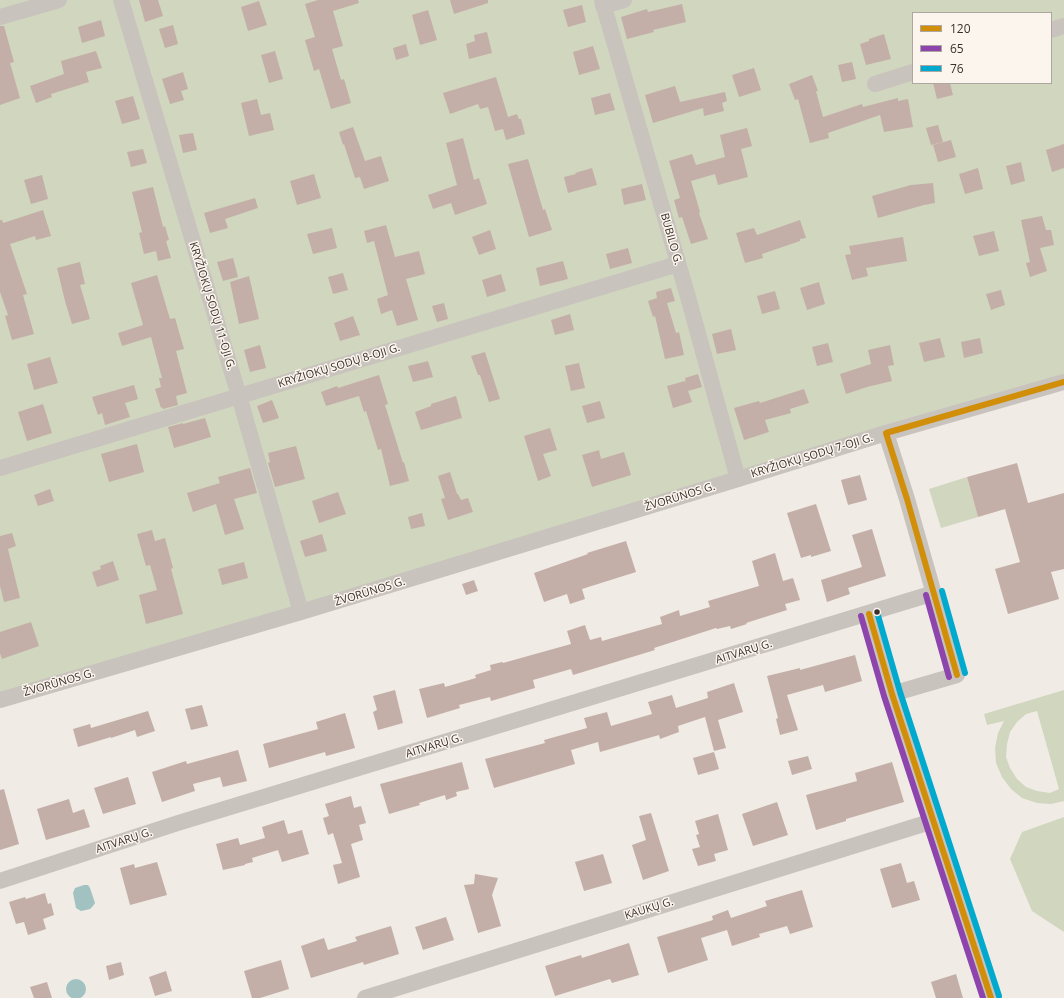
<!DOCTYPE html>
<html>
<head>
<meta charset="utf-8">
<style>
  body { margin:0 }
  #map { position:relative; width:1064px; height:998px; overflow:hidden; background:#f0ebe5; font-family:"Open Sans",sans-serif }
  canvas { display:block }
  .legend { position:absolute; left:912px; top:12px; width:140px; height:72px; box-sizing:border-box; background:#fbf5ee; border:1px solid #aea6a0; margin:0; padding:5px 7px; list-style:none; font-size:12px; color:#3b302b }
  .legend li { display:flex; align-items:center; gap:8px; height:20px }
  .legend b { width:20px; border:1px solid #aea6a0 }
</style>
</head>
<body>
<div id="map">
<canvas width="1064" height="998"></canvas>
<ul class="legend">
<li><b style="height:5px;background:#d18e09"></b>120</li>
<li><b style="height:5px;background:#8e44ad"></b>65</li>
<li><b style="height:5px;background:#00a9ce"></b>76</li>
</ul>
</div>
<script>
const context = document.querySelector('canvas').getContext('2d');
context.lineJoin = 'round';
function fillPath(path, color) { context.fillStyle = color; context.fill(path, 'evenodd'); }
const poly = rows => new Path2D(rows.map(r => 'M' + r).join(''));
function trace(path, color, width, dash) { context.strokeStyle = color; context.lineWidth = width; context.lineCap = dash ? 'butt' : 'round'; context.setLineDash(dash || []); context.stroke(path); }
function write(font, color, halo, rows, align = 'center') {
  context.font = font + ' "Open Sans",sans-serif'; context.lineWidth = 3; context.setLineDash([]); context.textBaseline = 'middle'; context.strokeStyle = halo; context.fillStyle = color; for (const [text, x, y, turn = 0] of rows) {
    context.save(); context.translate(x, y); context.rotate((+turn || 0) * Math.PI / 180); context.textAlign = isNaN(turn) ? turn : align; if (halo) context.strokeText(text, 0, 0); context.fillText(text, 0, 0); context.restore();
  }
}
const green = poly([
  [0,0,1064,0,1064,377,0,697],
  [913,13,1051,13,1051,83,913,83],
  [967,477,978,517,941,528,929,489],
  [1064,690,1064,801,1051,804,1037,803,1022,798,1011,789,1002,777,996,763,995,748,998,733,1004,721,987,725,984,714],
  [1037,711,1059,789,1050,793,1037,791,1026,787,1017,779,1010,768,1006,757,1007,744,1010,732,1017,722,1026,714],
  [1064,817,1064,932,1032,911,1010,859,1022,832]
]);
const water = poly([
  [84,885,88,885,90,888,95,903,93,906,90,909,81,911,76,908,73,893,75,888],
  '66 989a10 10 0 1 1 20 0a10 10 0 1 1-20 0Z'
]);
const building = poly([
  [139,0,158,0,163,16,145,22],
  [318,0,358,0,359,3,333,11,343,46,332,49,341,80,344,79,351,103,331,109,319,69,314,71,305,40,315,37,305,4],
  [450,0,488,0,488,3,454,14],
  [259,1,267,25,248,31,241,7],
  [682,4,686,22,653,30,654,32,627,39,621,17,647,9,648,12],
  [582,5,586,22,568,27,563,10],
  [428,10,437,40,420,45,412,15],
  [101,20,105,36,82,43,78,27],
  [173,25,178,44,165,48,159,29],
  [0,26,4,26,14,62,10,63,20,98,0,105],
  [487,32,492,53,469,59,466,44,475,41,474,35],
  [884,34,891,59,866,65,860,44,869,41,869,39],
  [406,44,409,56,396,60,393,48],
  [593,46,600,69,579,75,573,52],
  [96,51,102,68,86,72,89,82,51,94,52,97,36,103,30,86,64,74,61,61],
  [275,51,283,79,269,83,261,55],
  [852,62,856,79,842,82,838,65],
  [754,68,761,90,739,97,732,75],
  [183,72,188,89,181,91,184,100,170,104,162,79],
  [812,75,818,91,816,91,823,117,862,104,863,107,898,98,898,101,908,99,913,127,884,132,880,115,828,133,829,138,810,143,798,99,795,100,789,84],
  [496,77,508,117,517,114,519,119,521,119,525,134,506,140,503,129,495,131,488,107,480,109,478,104,450,114,443,93],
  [933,83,950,83,953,95,937,99],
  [675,86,680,102,725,92,727,101,722,103,724,111,704,116,703,108,653,123,645,95],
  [610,93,615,110,595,115,591,98],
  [133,96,140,119,122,124,115,101],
  [257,99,261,115,270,113,274,130,249,136,241,103],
  [938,125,943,142,931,145,926,128],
  [353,127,365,161,381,156,389,181,364,189,360,177,355,178,344,144,343,145,339,132],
  [747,128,752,146,741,149,748,177,718,185,715,174,691,181,700,212,699,213,708,239,691,244,682,217,679,218,674,200,680,198,669,161,692,154,696,165,725,157,720,135],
  [193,133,197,150,183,153,179,135],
  [463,138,474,180,479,178,487,204,455,215,451,203,433,209,428,195,457,185,446,143],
  [951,140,956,157,938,162,933,145],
  [1064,144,1064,168,1052,172,1046,150],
  [143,149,147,163,131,167,127,152],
  [528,159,543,210,545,209,552,230,529,237,508,164],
  [1021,162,1025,181,1011,185,1006,166],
  [592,168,597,185,568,193,564,177,576,174,575,173],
  [978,168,983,189,965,194,959,174],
  [314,174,321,198,297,205,290,181],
  [42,175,48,199,31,204,24,180],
  [933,183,935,203,924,205,878,218,872,196,911,185],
  [642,184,646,200,624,205,621,189],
  [153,187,163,227,165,226,169,240,166,241,171,258,158,261,156,251,144,254,139,233,142,232,132,192],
  [255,198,258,208,225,219,228,228,210,233,204,213],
  [43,210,51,236,36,240,35,236,10,244,27,294,23,295,34,334,12,340,5,316,8,315,0,292,0,220,2,220,3,223],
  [1042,216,1046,230,1051,230,1054,245,1040,248,1047,271,1030,277,1026,263,1030,262,1021,220],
  [800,220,806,238,800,239,800,241,762,254,763,258,745,263,736,233,754,228,757,235],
  [386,225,395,257,419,251,425,274,406,279,418,320,397,326,392,310,381,314,377,299,388,295,374,241,367,243,364,231],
  [332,228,337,248,313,254,307,234],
  [490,230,496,249,479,255,472,237],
  [994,231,999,251,979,256,973,236],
  [903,237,907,261,866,268,868,276,852,280,845,255,851,254,849,246],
  [628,248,632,263,610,269,606,254],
  [233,258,238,277,223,281,217,262],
  [563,261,568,279,540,286,536,268],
  [80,262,85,284,80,285,90,319,72,324,65,301,57,268],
  [343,273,348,290,333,294,328,277],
  [501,274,506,291,487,297,482,280],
  [157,275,170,319,175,318,184,349,176,351,187,393,176,396,178,405,163,409,162,407,161,408,155,389,161,387,159,378,162,378,151,337,122,346,118,333,143,325,131,283],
  [249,276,259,319,239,324,230,282],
  [819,282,825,304,807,310,800,288],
  [671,288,675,301,667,303,676,333,679,332,684,355,665,359,655,316,653,317,648,301,657,298,656,292],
  [1001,290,1005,305,991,310,986,294],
  [775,291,780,309,762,314,757,296],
  [444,303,448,319,437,322,432,306],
  [570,314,574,330,555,335,551,320],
  [353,316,360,335,340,341,334,323],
  [731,329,736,350,717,354,712,334],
  [940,338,945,357,924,362,919,343],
  [980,338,983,353,964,358,961,342],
  [828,343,833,362,817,366,812,347],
  [260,345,266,368,250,372,244,350],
  [890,345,894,365,888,366,892,381,867,387,846,394,840,374,871,364,868,350],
  [485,352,500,399,489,402,480,375,478,375,471,356],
  [50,357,58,383,34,390,27,364],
  [428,361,433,377,413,382,408,366],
  [579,363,585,388,571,391,565,366],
  [698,374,702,387,688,391,692,402,673,408,667,386,685,381,686,384,685,378],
  [379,375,388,404,385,405,403,463,404,462,409,481,390,486,381,449,378,450,366,411,364,412,359,396,326,406,321,392,337,386,338,388],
  [134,385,138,399,125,403,130,417,105,425,102,413,98,415,92,397],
  [804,389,809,403,790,409,791,413,765,420,769,432,744,440,734,408,759,401,760,403],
  [456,396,462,418,421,430,415,412,431,406,431,404],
  [272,400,279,418,263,423,257,406],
  [600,401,605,418,587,423,582,406],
  [43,404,52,433,27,441,18,412],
  [205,418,211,437,174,448,168,427,183,423,183,424],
  [550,428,557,450,543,454,551,476,538,481,524,436],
  [137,444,144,472,109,482,101,454],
  [296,446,305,479,275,487,268,463,270,462,268,453],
  [599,450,601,459,624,452,631,475,592,487,582,455],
  [1017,463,1028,503,1064,493,1064,569,1051,572,1059,599,1008,614,995,569,1020,562,1005,509,978,517,967,477],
  [250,468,257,493,234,499,244,529,225,535,216,504,193,512,187,493,220,483,218,477],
  [450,472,457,494,458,494,461,500,468,498,473,512,448,520,441,499,445,498,438,476],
  [860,475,867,500,848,505,841,480],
  [50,489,54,501,38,506,34,495],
  [338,492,346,514,319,523,312,501],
  [816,504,831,551,811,557,811,555,801,558,787,513],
  [422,513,425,526,411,529,408,517],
  [872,529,886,576,848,588,850,594,827,602,821,580,862,567,852,535],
  [152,530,155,541,165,538,173,568,171,569,183,614,146,624,139,595,157,590,150,565,146,566,137,534],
  [12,533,16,546,8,549,20,598,4,602,0,586,0,536],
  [322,534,327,551,305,557,300,541],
  [626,541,636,572,582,589,585,599,570,604,567,594,544,602,534,573,588,554,587,553],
  [775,553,783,581,793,578,800,600,785,604,787,610,746,623,747,624,731,629,730,626,717,629,716,628,654,648,655,650,573,675,571,669,533,680,535,688,491,701,490,697,459,705,460,708,427,718,419,689,444,683,445,687,476,678,475,675,491,670,490,665,502,662,503,663,571,644,567,631,585,625,590,640,601,637,602,641,662,624,660,617,679,610,680,616,710,607,708,601,759,586,752,561],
  [113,561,119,580,97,587,92,572,101,569,100,566],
  [244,562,248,578,222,585,218,569],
  [474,580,478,591,466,595,462,584],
  [31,622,39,646,2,659,0,653,0,632],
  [855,655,862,681,825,692,823,685,787,695,798,730,780,735,776,719,778,718,767,676,800,668,800,670],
  [734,683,743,712,718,720,726,748,714,751,705,717,678,726,679,732,660,739,659,735,600,752,598,742,571,750,575,764,494,788,485,759,545,743,544,740,587,728,584,718,607,712,611,726,652,714,648,702,672,695,676,708,708,698,707,692],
  [395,690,403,723,378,730,373,712,377,710,373,696],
  [202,705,208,726,191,730,185,709],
  [148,711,155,731,137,737,135,730,111,738,111,737,78,747,73,729,90,724,91,728],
  [345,713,355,748,326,756,325,752,269,768,263,744,318,729,316,722],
  [238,750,247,781,223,787,220,777,193,784,195,791,162,802,152,772,186,761,187,764],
  [714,752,719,769,698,775,693,758],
  [808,756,812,769,792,775,788,761],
  [462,762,469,789,456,792,457,796,446,800,445,795,419,803,420,805,389,814,380,784],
  [892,762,904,802,846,819,846,821,816,830,806,795,857,781,855,773],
  [128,777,136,804,103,814,94,788],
  [4,789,19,844,0,850,0,790],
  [351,796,354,808,361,806,366,823,359,825,363,840,351,844,360,877,338,884,333,865,342,863,333,833,328,835,323,818,329,816,325,804],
  [69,799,73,813,84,809,90,827,46,840,37,809],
  [777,802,788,835,753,846,742,814],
  [651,813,669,871,643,880,632,845,646,840,639,816],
  [718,814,728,850,714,854,716,861,698,866,692,849,700,847,696,835,699,834,695,821],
  [284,820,288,834,302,830,309,854,282,862,278,850,252,858,253,862,245,864,245,865,223,870,216,844,238,838,240,845,265,838,262,827],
  [603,854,612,883,584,891,575,862],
  [157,862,167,895,130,905,120,868,134,864,135,868],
  [901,863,907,883,914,881,920,900,892,908,880,869],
  [475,874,498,878,492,895,501,926,478,933,464,885,474,884],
  [802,890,813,927,790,934,787,926,759,934,760,937,732,946,727,930,701,938,708,960,668,973,657,937,713,920,712,916,728,910,731,918,767,906,765,901],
  [45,893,48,904,51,903,54,915,43,919,46,929,28,935,24,922,16,924,9,902,25,897,26,899],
  [446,917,454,940,423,950,415,927],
  [391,926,399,954,364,965,363,962,311,978,301,946,324,938,328,950,357,941,355,937],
  [629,943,639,975,612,983,610,979,555,996,545,966,581,955,582,958],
  [281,960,289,989,260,998,252,998,244,971],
  [121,962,124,975,109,980,106,966],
  [166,971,172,991,155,996,149,977],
  [956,974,963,998,936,998,931,982],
  [47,982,52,998,34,998,30,987]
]);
const minor = poly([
  [121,0,239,396,301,612],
  [602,0,688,297,738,479],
  [603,6,624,0],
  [0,17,59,0],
  [1051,30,1064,26],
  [875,84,913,72],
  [886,433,907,499,957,675,892,694],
  [0,468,678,264],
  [869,614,892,694,991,998],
  [0,700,301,612,738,479,886,433,1064,382],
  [0,881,178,823,934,593],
  [365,998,933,821]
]);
const bus1 = poly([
  [869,614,892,694,991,998],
  [957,675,907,499,886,433,1064,382]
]);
const bus2 = poly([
  [926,595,949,677],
  [861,616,884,696,983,998]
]);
const bus3 = poly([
  [942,591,965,673],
  [877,612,900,692,999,996]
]);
const markers = [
  [877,612,3.5,"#3b302b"]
];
const streetNames = [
  ["BUBILO G.",671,239,74],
  ["KRYŽIOKŲ SODŲ 11-OJI G.",212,306,73],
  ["KRYŽIOKŲ SODŲ 8-OJI G.",339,366,-17],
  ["KRYŽIOKŲ SODŲ 7-OJI G.",812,456,-17],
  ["ŽVORŪNOS G.",680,497,-17],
  ["ŽVORŪNOS G.",370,592,-17],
  ["AITVARŲ G.",744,652,-17],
  ["ŽVORŪNOS G.",59,683,-16],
  ["AITVARŲ G.",434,746,-17],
  ["AITVARŲ G.",124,841,-18],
  ["KAUKŲ G.",649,909,-17]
];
fillPath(green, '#d1d6bf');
fillPath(water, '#a1c2c1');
fillPath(building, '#c3afa7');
trace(minor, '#c9c3be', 16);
trace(bus1, '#d18e09', 6);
trace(bus2, '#8e44ad', 6);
trace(bus3, '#00a9ce', 6);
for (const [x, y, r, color] of markers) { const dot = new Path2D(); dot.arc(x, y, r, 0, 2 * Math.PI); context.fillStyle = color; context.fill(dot); trace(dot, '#fbf5ee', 1.5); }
write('11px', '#3b302b', '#fbf5ee', streetNames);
</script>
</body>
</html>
